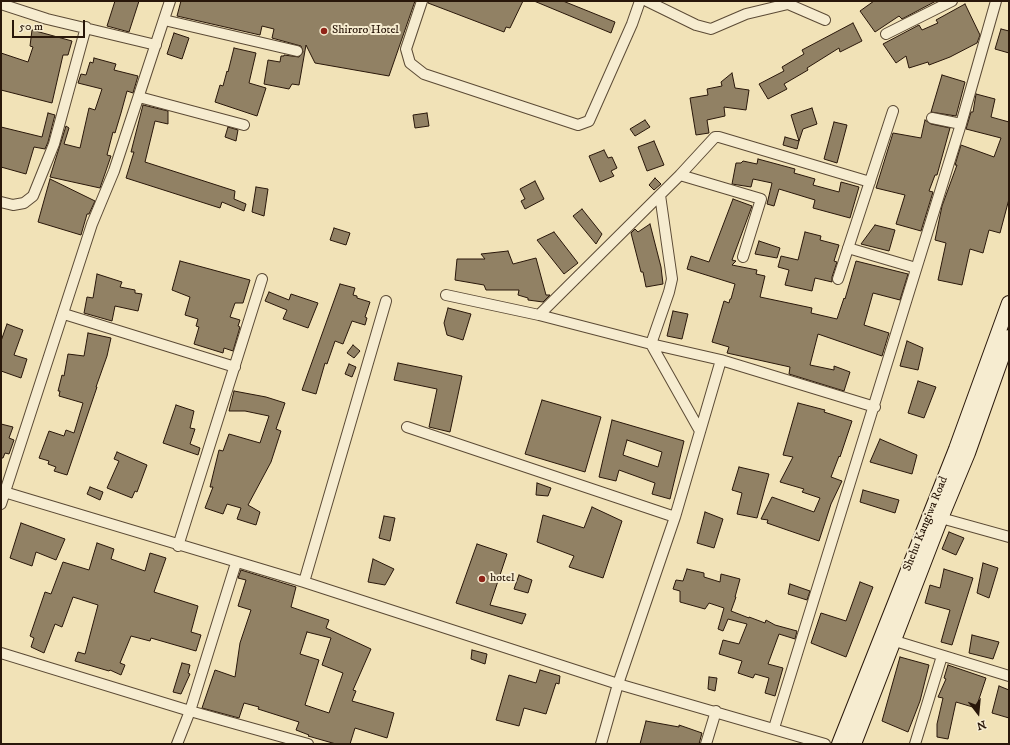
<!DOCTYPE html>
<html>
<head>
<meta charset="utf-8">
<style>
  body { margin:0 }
  #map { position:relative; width:1010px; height:745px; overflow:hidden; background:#f1e2b7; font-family:"IM FELL DW Pica",serif }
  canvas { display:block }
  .frame { position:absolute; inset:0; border:2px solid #29170a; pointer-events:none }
  .north { position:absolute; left:958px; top:693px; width:40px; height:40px; -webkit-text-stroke:3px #f6ecd0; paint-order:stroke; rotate:164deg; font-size:11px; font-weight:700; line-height:16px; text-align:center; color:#29170a }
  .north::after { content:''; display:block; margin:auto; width:14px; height:18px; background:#29170a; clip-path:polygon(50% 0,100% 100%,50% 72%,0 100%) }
  .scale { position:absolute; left:12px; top:20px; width:73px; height:18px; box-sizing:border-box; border:2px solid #29170a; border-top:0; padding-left:5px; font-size:12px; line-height:14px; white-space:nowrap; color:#29170a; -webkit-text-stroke:3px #f6ecd0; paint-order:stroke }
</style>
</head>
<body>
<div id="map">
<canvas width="1010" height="745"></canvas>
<div class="frame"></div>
<div class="north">N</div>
<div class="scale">50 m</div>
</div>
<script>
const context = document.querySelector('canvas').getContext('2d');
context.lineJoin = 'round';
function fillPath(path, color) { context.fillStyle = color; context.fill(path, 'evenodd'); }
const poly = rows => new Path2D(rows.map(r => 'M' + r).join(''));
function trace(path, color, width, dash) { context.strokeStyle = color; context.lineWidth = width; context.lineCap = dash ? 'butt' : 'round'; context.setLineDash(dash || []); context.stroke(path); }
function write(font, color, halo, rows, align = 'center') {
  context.font = font + ' "IM FELL DW Pica",serif'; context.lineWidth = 4; context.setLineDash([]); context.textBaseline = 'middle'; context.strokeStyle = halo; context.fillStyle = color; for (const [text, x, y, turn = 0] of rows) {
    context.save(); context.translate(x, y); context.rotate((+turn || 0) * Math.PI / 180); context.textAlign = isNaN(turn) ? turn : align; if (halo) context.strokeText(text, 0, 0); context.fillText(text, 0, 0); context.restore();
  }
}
const building = poly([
  [115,1,139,1,129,32,107,26,115,1],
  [181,1,415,1,389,76,315,63,306,45,299,85,292,84,289,89,264,84,268,60,280,62,281,56,284,56,284,55,299,57,303,52,301,46,272,38,274,29,262,26,260,35,177,16,181,1],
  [428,1,523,1,510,28,506,27,504,32,428,3,428,1],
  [534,1,563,1,615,22,611,33,534,1],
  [874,1,936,1,902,19,899,16,875,32,860,11,874,1],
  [965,4,980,35,977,43,950,57,929,65,928,62,909,68,906,56,896,63,883,44,919,25,922,30,938,23,936,20,965,4],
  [853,23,862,41,840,52,839,48,807,68,808,70,784,84,787,89,768,99,759,84,784,71,782,67,804,54,802,50,853,23],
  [1001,29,1009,31,1009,53,995,49,1001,29],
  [32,30,72,41,68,55,63,55,52,103,1,90,1,53,28,62,33,47,30,46,32,30],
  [174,33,189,38,182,59,167,54,174,33],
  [234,48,256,53,249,83,266,88,257,116,215,102,220,85,223,86,227,71,228,72,234,48],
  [94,58,116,64,114,70,138,76,133,93,127,91,121,113,115,133,113,132,107,155,111,156,100,188,50,177,66,126,69,128,64,144,80,148,89,108,95,110,102,89,78,83,81,74,86,75,90,62,93,63,94,58],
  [732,73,735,88,749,90,746,110,724,107,725,116,707,120,709,133,696,135,690,98,708,95,707,89,722,86,721,82,732,73],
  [942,75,965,82,956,116,931,112,942,75],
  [976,94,995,99,991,117,1009,122,1009,199,1000,233,989,230,983,253,970,249,962,285,938,280,946,243,935,240,942,206,957,165,955,165,961,145,994,157,1001,138,966,129,971,112,973,112,976,94],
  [143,105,168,111,168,124,155,121,145,162,235,191,234,199,246,204,244,211,222,202,220,208,126,178,134,152,131,152,143,105],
  [812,108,817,124,803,129,799,141,791,115,812,108],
  [48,113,55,115,48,142,45,149,34,147,26,174,1,167,1,127,42,137,48,113],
  [427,113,429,126,415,128,413,115,427,113],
  [645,120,650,127,635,136,630,129,645,120],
  [925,120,931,124,950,128,937,175,935,175,929,191,933,192,921,231,896,224,905,195,876,188,893,133,921,138,925,120],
  [834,122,847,125,837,163,824,159,834,122],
  [228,127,238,130,236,141,225,137,228,127],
  [785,137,799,141,797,149,783,145,785,137],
  [654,141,664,165,647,171,638,147,654,141],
  [604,150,608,158,612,157,617,168,611,171,614,176,600,182,589,156,604,150],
  [758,159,795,169,794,173,815,179,813,185,839,192,841,182,859,187,850,218,813,208,815,200,779,189,774,206,767,204,772,183,753,179,751,187,732,184,736,163,741,163,743,161,757,164,758,159],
  [655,178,661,184,654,190,649,185,655,178],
  [50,179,95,201,89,214,87,214,81,235,38,222,50,179],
  [535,181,544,199,525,209,521,201,525,199,520,189,535,181],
  [256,187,268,189,264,216,252,212,256,187],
  [733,199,752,206,732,260,736,261,732,265,757,270,756,274,765,276,760,297,812,308,811,313,837,319,844,298,845,299,856,261,908,274,900,300,873,293,864,325,889,333,882,356,818,334,810,365,834,370,834,366,850,372,844,391,789,374,790,367,727,353,729,347,712,342,724,301,729,303,730,299,731,299,735,284,687,269,691,256,709,262,733,199],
  [582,209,602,234,596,244,573,216,582,209],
  [650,224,661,267,663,284,646,287,643,272,641,272,631,233,635,229,638,232,650,224],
  [875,225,895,230,889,251,861,244,875,225],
  [334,228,350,233,346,245,330,240,334,228],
  [554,232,578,263,564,274,537,240,554,232],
  [805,232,821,236,820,240,839,245,834,261,837,262,832,277,832,282,815,278,812,291,785,285,789,270,778,267,781,256,798,260,805,232],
  [759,241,780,248,777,258,755,254,759,241],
  [508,251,513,264,536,258,546,295,550,295,543,302,528,300,528,298,518,295,519,290,486,290,484,285,455,280,457,259,485,259,481,254,508,251],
  [180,261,250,280,243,303,235,303,230,317,240,320,238,326,240,327,233,351,224,348,223,353,194,344,199,327,196,326,198,319,185,315,190,297,172,290,180,261],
  [97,274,122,282,120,287,135,290,135,293,142,294,138,311,115,306,112,321,84,313,87,297,93,298,97,274],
  [340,284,355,288,353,295,357,296,357,298,370,302,365,317,367,318,365,325,352,321,343,344,335,341,327,364,325,363,316,394,302,390,340,284],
  [269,292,289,300,291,294,318,303,308,328,283,319,287,310,265,301,269,292],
  [448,308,471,314,463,340,447,335,444,323,448,308],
  [673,311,688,314,682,339,667,336,673,311],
  [7,324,23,330,14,355,27,359,21,378,1,371,1,341,7,324],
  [88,333,111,338,107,356,96,387,97,387,67,475,54,471,56,467,48,464,49,461,39,458,49,431,64,436,66,430,74,433,83,403,59,396,60,391,58,391,62,375,64,376,68,354,84,356,88,333],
  [907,341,923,348,918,370,900,366,907,341],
  [353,345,360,351,354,358,347,353,353,345],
  [398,363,462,376,450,432,429,427,437,389,394,380,398,363],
  [349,364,356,367,352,377,345,374,349,364],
  [918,381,936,387,924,418,908,413,918,381],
  [234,391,266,397,285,403,276,429,281,431,271,462,248,505,260,512,256,525,237,519,241,508,227,504,223,514,205,508,213,487,210,487,219,450,223,451,229,434,260,443,269,416,245,411,229,411,234,391],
  [542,400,601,417,585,472,525,454,542,400],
  [798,403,825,410,824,412,852,421,840,457,839,456,831,477,842,481,831,504,819,541,767,523,768,520,761,519,772,497,814,512,820,498,802,492,804,489,780,482,793,457,783,455,798,403],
  [176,405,194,411,190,428,195,429,190,444,200,448,198,455,163,443,176,405],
  [612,420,684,441,670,499,652,494,655,483,619,470,616,481,599,477,612,420],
  [627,440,662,452,658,467,623,455,627,440],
  [1,424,13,427,9,438,14,440,9,454,5,453,3,458,1,458,1,424],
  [880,439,917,455,912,474,870,462,880,439],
  [117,452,147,465,137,492,135,491,132,498,107,488,119,461,114,459,117,452],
  [739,467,769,474,757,518,737,514,742,493,732,490,739,467],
  [537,483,551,488,548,496,536,495,537,483],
  [90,487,103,492,100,500,87,494,90,487],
  [863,490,899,500,895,513,860,502,863,490],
  [592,507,622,521,603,578,569,567,574,556,537,542,543,515,584,528,592,507],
  [705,512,723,519,714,548,697,543,705,512],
  [384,516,395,518,390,541,379,538,384,516],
  [21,523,65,539,56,560,36,552,32,566,10,558,21,523],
  [949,532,964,538,956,555,942,549,949,532],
  [97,543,114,549,111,559,145,571,150,553,166,558,154,592,198,606,191,632,201,635,196,651,151,638,150,641,131,636,120,663,125,665,121,675,110,670,109,671,75,661,78,652,85,654,98,605,73,597,62,627,55,624,44,653,31,647,34,638,30,636,45,592,51,594,63,562,89,570,97,543],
  [477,544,507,554,490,605,526,614,522,624,456,603,477,544],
  [373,559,394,569,385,585,368,582,373,559],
  [983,563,998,568,989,598,977,593,983,563],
  [687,569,704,573,704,577,720,582,721,574,740,579,735,597,736,597,731,611,749,618,749,617,765,623,766,620,775,625,797,631,795,639,779,634,768,664,783,668,775,696,765,693,769,678,755,674,753,678,738,673,742,661,719,654,723,640,739,644,747,624,728,619,723,631,718,629,724,608,709,603,705,609,680,602,680,591,673,589,676,580,683,581,687,569],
  [944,569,973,578,952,645,941,642,950,610,925,603,930,585,940,588,944,569],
  [241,570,296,587,291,607,329,620,326,628,371,649,353,690,356,691,352,701,394,713,387,738,355,728,350,744,336,744,308,736,309,735,296,730,299,722,258,709,259,707,244,703,239,718,202,708,215,670,235,677,240,643,251,610,238,606,246,580,238,578,241,570],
  [307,632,331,638,322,665,343,673,329,713,305,705,319,660,300,654,307,632],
  [519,575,532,580,528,593,514,589,519,575],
  [860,582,873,587,846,657,811,643,821,613,846,621,860,582],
  [790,584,810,591,807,600,788,594,790,584],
  [972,635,999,642,993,659,969,653,972,635],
  [472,650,487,654,485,664,471,659,472,650],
  [900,657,929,665,920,701,908,732,882,721,900,657],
  [182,663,190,665,188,673,190,674,181,694,173,692,182,663],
  [948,665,986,678,976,708,956,702,948,739,937,737,937,724,943,698,938,697,946,679,944,678,948,665],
  [540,670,560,676,559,684,556,683,546,714,524,708,519,726,496,720,509,675,536,683,540,670],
  [709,677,717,678,715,691,708,689,709,677],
  [999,686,1009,690,1009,718,992,713,999,686],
  [646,721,679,727,679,725,702,733,699,744,640,744,646,721]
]);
const street = poly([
  [422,1,406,49,410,63,424,74,578,125,589,121,632,24,640,1],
  [647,1,696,25,711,29,746,14,788,4,825,20],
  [1,4,47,19,156,45],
  [164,20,297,51],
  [886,34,952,1],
  [139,97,244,125],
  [932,118,961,124,996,1],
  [680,175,761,199,743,257],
  [660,195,672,279,669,292,651,344,700,431],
  [1,202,13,205,24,203,33,196,54,144,86,27],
  [848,248,916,268],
  [838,279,893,111],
  [446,295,539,315,651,344,721,360,875,407],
  [64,314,235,367],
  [539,315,680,175,715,137,719,137,870,182],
  [407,427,675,517],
  [1,491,304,582,618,684,825,744],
  [1,504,92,224,114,171,170,1],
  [941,518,1009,537],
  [178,546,262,279],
  [304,582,386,301],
  [895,641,1009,676],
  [1,653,190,711,308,744],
  [774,728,961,124],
  [177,744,190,711,236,563],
  [601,744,618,684,675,517,721,360],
  [706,744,716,711],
  [915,744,942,656]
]);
const secondary = poly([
  [839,744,956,449,1009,303],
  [854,744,941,518,968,453,1009,337]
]);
const markers = [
  [324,31,4,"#8f2418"],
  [482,579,4,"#8f2418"]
];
const poiNames = [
  ["Shiroro Hotel",332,31],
  ["hotel",490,579]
];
const streetNames = [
  ["Shehu Kangiwa Road",926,524,-68]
];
fillPath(building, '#918164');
trace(building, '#29170a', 1);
trace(street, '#5b4a35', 12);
trace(secondary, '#29170a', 16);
trace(street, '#f6ecd0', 10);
trace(secondary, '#f6ecd0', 14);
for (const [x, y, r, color] of markers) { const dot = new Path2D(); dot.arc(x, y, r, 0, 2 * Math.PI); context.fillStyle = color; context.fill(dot); trace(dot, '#f6ecd0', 1.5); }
write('12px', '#29170a', '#f6ecd0', poiNames, 'left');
write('12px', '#29170a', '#f6ecd0', streetNames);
</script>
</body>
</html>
